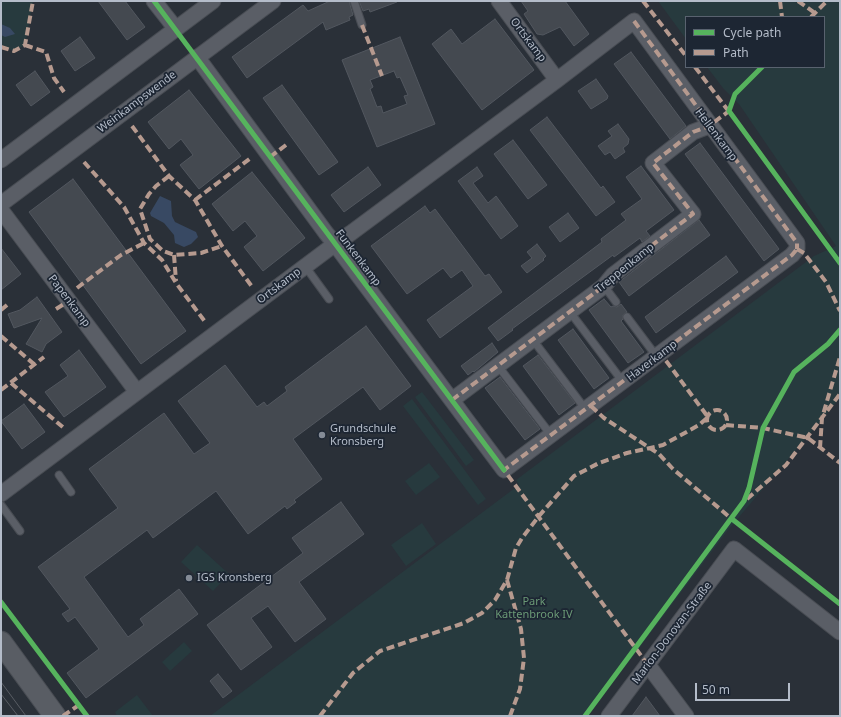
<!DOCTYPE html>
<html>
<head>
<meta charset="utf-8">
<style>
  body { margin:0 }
  #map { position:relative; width:841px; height:717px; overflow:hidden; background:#2a3038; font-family:"Noto Sans",sans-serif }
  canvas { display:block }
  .frame { position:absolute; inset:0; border:2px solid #b4bcc9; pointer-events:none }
  .legend { position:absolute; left:685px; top:16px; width:140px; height:52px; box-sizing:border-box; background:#1d2633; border:1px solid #59626f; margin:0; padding:5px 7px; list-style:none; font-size:12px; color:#b4bcc9 }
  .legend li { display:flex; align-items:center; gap:8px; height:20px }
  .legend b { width:20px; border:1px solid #59626f }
  .scale { position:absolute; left:695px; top:683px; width:95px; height:18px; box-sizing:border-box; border:2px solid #b4bcc9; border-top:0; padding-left:5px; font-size:12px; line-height:14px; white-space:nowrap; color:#b4bcc9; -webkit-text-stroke:3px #1d2633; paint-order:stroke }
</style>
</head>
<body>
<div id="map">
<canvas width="841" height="717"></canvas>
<div class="frame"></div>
<ul class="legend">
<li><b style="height:5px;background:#56b35d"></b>Cycle path</li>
<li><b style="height:5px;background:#b69a8f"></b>Path</li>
</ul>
<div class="scale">50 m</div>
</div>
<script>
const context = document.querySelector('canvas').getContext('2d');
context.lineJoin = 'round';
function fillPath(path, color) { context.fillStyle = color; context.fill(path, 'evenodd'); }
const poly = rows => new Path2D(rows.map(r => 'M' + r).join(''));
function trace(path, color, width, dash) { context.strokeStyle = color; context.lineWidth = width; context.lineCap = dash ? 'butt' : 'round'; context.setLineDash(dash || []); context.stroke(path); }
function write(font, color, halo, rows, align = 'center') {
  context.font = font + ' "Noto Sans",sans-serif'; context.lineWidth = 3.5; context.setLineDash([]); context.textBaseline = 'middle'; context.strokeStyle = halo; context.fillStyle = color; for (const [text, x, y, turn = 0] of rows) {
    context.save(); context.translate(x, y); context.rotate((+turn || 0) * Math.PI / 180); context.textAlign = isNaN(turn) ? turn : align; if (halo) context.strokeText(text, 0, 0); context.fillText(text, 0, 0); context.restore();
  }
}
const green = poly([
  [1,1,33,1,25,45,14,51,1,47],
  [658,1,840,1,840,398,728,530,588,716,210,716,519,485,516,480,814,256,836,246,739,104,723,88,707,67,824,67,824,17,686,17,686,39],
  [422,392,474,460,466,466,415,397],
  [412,399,486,499,478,505,403,406],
  [429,463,440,477,416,495,405,481],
  [422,523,436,544,406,566,391,545],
  [197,545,229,574,213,591,181,562],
  [184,642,192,651,170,671,162,662],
  [137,695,153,716,117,716,115,712]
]);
const water = poly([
  [1,24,10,28,15,34,5,37,1,35],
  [160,196,171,201,172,216,175,222,196,232,198,237,191,244,184,247,175,243,174,235,164,223,151,216,150,213]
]);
const building = poly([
  [98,1,125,1,145,27,127,40,98,1],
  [330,1,349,1,353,15,349,17,350,20,326,30,323,22,247,78,232,57,303,5,308,11,330,1],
  [359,1,397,1,397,2,370,12,369,9,363,11,359,1],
  [521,1,565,1,589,34,574,46,560,27,543,35,537,34,524,14,528,11,521,1],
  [495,19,534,70,482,110,432,44,451,29,462,44,495,19],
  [80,37,95,58,75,71,61,51,80,37],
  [400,37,435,124,377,147,342,60,400,37],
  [394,71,397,78,400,77,408,95,404,96,407,104,383,113,381,106,377,107,370,89,373,87,370,80,394,71],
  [631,52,686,126,670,139,614,64,631,52],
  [35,71,50,92,31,106,16,85,35,71],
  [596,79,608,96,607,99,591,109,578,91,596,79],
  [282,85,338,162,319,175,263,98,282,85],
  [189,90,241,156,199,189,180,165,193,155,181,139,169,149,148,122,189,90],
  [547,117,601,188,603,186,615,202,596,216,530,130,547,117],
  [618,124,629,139,628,144,623,148,625,152,615,159,610,152,605,155,598,146,612,136,608,131,618,124],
  [513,140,547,185,528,199,494,154,513,140],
  [700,143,779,249,764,261,685,154,700,143],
  [641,166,674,210,646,231,650,236,642,242,640,238,614,257,613,255,512,329,513,330,498,341,488,328,602,242,601,239,626,220,621,214,642,199,626,177,641,166],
  [368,167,381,185,344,212,331,195,368,167],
  [477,167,483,176,473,183,488,203,496,196,518,226,501,239,458,181,477,167],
  [252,172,305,238,263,271,244,247,257,236,245,221,233,231,212,204,252,172],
  [73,179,186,331,141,364,29,212,73,179],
  [425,206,430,213,435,209,485,276,489,274,502,292,440,338,427,320,473,286,462,270,451,278,443,268,407,294,371,246,425,206],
  [568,213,579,228,560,242,549,227,568,213],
  [699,220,710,235,629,296,619,282,699,220],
  [537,244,546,256,543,259,544,260,527,273,521,266,532,258,527,252,537,244],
  [1,248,21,274,1,290,1,248],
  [726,256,738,272,656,333,645,317,726,256],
  [37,297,62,332,46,344,42,352,26,344,42,318,14,328,8,314,20,310,37,297],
  [604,299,611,307,613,306,617,307,621,304,627,312,623,315,623,319,621,321,644,352,628,363,589,310,604,299],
  [366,326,411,386,380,410,363,387,293,439,322,479,294,500,296,502,287,509,285,506,248,534,216,491,153,538,147,530,84,577,128,637,144,625,140,619,179,589,198,614,86,698,67,673,99,649,75,617,68,622,62,614,70,609,38,567,118,508,89,469,164,413,194,454,210,443,178,401,225,365,257,407,264,402,267,406,287,391,285,387,366,326],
  [573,329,609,378,594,389,558,340,573,329],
  [492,343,498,352,474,372,473,371,468,375,461,366,492,343],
  [79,350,106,387,64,417,45,392,68,376,60,365,79,350],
  [538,355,575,403,559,415,523,366,538,355],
  [500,377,540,429,525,440,485,388,500,377],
  [24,404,45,432,22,449,1,421,24,404],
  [341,502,364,534,299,582,326,619,295,642,268,606,251,618,272,647,241,670,207,625,303,553,292,538,341,502],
  [218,674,232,691,223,698,210,681,218,674],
  [646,697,660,716,632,716,646,697]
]);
const service = poly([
  [354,1,362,25],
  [305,266,329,299],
  [604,286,616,302],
  [570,312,623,382],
  [627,317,657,357],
  [533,340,586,410],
  [498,366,551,435],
  [59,475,71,492],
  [1,505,20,531]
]);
const minor = poly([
  [154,1,176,29],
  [499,1,557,80],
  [1,160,213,1],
  [1,204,273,1],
  [1,210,137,392],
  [452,400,604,286,613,275,693,214,653,163,693,132,709,126],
  [1,494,323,253,335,244,351,233,557,80,634,21,797,243,797,249,792,255,504,470,346,259,335,244,326,233,197,57],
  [648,665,686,716],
  [609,716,734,549,840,632]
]);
const secondary = poly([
  [1,642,55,716]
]);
const tram = poly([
  [1,682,26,716],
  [1,694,18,716]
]);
const quiet = poly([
  [643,1,686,56],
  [780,1,782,17],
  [798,1,815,13],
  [811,17,827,1],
  [634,21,797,243,797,249],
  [362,25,382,76],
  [25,45,46,52,54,78,64,92],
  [1,47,14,51,25,45,33,1],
  [695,67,730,113],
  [132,126,169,176,195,200,222,246,253,288],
  [270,157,286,145],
  [84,162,124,207,144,243,162,260,176,283,206,323],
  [169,176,156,186,149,194,140,209,150,239,163,251,174,255,201,253,222,246],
  [195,200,252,157],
  [797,249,804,253,826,282,840,311],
  [174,255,176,281],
  [77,288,121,255,144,243],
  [56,309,69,301],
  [1,310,7,305],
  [1,336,35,365],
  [11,383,65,429],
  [1,390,44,357],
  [452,400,604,286,613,275,693,214,653,163,693,132,709,126,729,111,730,107],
  [591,406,604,418,659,454,673,469,733,520],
  '707 420a10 10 0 1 1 20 0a10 10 0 1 1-20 0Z',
  [726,425,763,428,808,438,840,463],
  [820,448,822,418,840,357],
  [747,499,786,465,840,394],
  [507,580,521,629,524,658,520,689,510,716],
  [648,665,504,470,792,255,797,249],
  [63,716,79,705],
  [320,716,353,673,380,651,464,623,482,613,495,600,507,580,516,548,522,538,539,516,574,476,599,463,627,453,663,445,699,425,708,417,661,354]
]);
const cycleway = poly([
  [154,1,504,470],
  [762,67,735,94,729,111,840,263],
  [732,519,840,604],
  [1,602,87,716],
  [585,716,744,501,749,488,763,428,794,372,828,344,840,330]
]);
const markers = [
  [322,435,4,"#848b96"],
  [189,578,4,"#848b96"]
];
const streetNames = [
  ["Ortskamp",528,40,53],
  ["Weinkampswende",137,102,-37],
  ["Hellenkamp",716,135,53],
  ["Funkenkamp",358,258,53],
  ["Treppenkamp",625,268,-39],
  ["Ortskamp",279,286,-37],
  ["Papenkamp",69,301,53],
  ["Haverkamp",652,361,-37],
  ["Marion-Donovan-Straße",672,633,-53]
];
const poiNames = [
  ["Grundschule",330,429],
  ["Kronsberg",330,442],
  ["IGS Kronsberg",197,578]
];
const parkNames = [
  ["Park",534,602],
  ["Kattenbrook IV",534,615]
];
fillPath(green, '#273a3e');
fillPath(water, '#384963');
fillPath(building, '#444950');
trace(building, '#52575f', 1);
trace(service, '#484c53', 9);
trace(minor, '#484c53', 17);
trace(secondary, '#484c53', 23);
trace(service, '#5a5e66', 7);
trace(minor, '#5a5e66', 15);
trace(secondary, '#595d64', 21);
trace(tram, '#595d64', 1);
trace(quiet, '#b69a8f', 4, [8, 4]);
trace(cycleway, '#56b35d', 5);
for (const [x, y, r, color] of markers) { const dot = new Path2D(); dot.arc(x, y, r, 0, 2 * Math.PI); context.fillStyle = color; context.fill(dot); trace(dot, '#1d2633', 1.5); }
write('11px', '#b4bcc9', '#1d2633', streetNames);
write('11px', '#b4bcc9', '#1d2633', poiNames, 'left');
write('11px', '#6b9a76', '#1d2633', parkNames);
</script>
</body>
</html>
